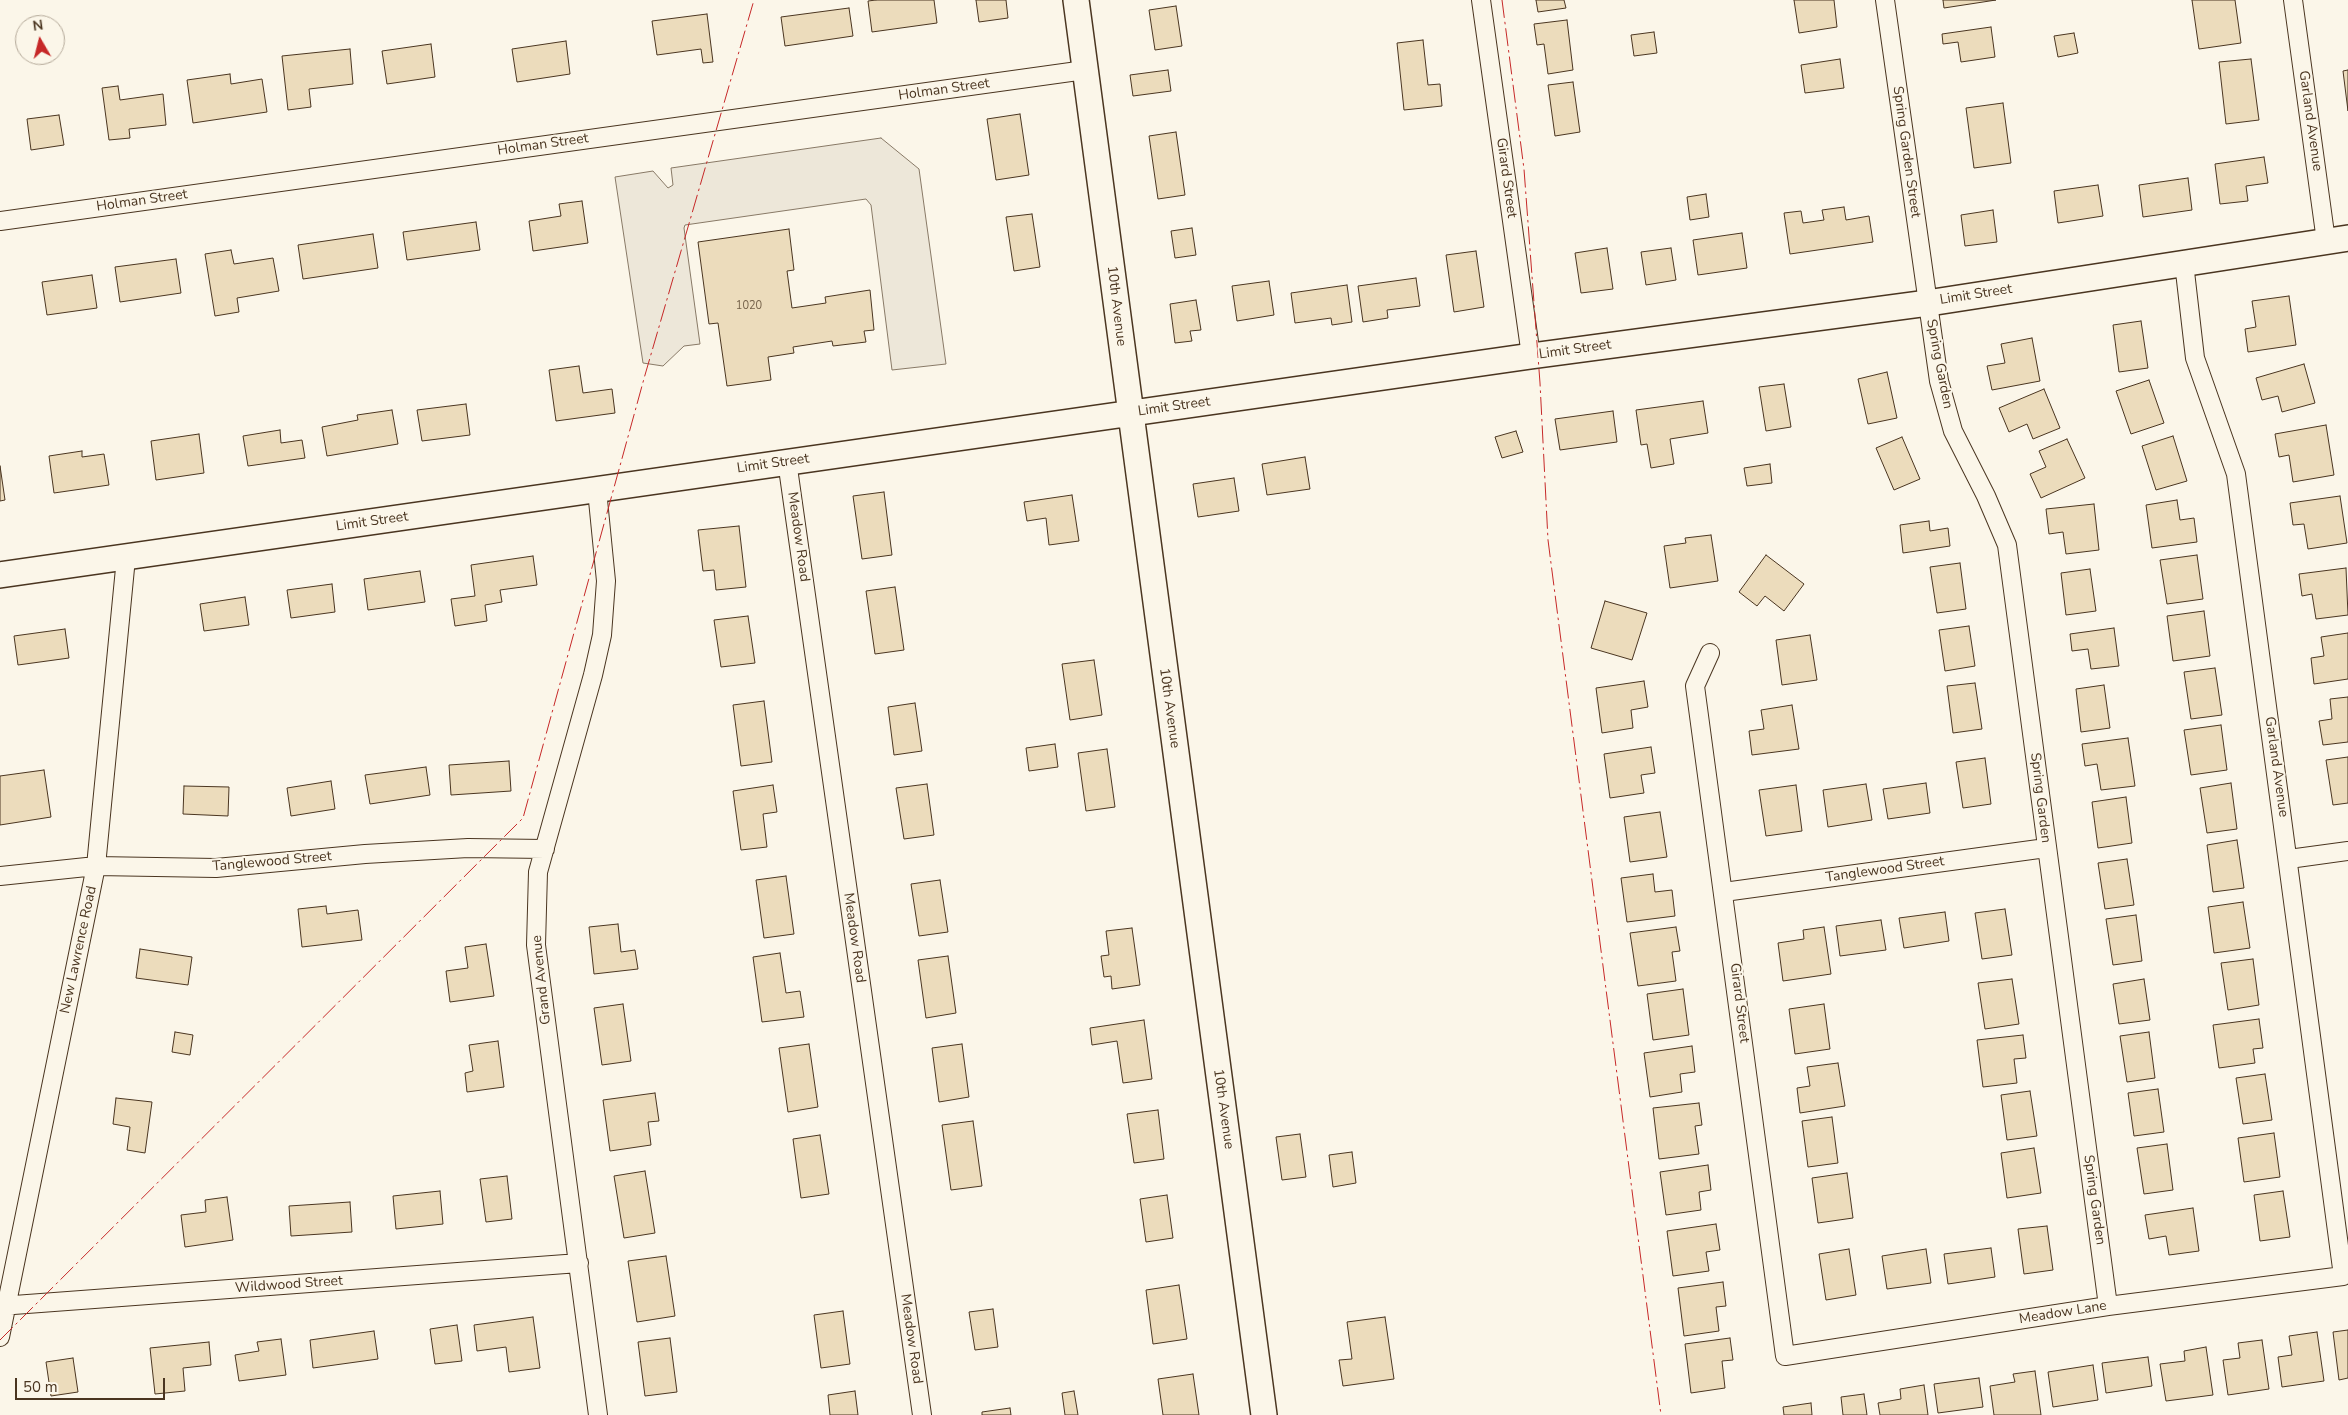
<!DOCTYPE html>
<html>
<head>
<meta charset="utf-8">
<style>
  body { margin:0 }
  #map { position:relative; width:2348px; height:1415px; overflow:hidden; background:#fbf6e9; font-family:"Nunito Sans",sans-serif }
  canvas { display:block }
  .north { position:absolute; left:15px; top:15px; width:50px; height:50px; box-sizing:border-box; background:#fbf6e9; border:1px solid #b4a999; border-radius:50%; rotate:352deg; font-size:14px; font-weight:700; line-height:20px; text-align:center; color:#4a3520 }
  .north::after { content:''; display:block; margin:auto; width:18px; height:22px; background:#c62828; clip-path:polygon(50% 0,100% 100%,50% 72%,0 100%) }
  .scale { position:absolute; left:15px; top:1378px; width:150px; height:22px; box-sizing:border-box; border:2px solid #4a3520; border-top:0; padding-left:6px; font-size:15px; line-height:18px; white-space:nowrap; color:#4a3520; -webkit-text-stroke:4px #fbf6e9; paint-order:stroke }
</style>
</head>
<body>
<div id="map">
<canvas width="2348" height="1415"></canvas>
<div class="north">N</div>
<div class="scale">50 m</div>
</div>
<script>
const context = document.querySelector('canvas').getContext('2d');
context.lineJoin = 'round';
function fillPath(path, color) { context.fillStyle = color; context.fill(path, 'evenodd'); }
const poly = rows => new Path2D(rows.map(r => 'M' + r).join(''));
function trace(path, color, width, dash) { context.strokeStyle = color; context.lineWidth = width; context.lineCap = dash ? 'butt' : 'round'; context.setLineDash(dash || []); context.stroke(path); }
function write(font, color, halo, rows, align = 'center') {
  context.font = font + ' "Nunito Sans",sans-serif'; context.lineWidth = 4; context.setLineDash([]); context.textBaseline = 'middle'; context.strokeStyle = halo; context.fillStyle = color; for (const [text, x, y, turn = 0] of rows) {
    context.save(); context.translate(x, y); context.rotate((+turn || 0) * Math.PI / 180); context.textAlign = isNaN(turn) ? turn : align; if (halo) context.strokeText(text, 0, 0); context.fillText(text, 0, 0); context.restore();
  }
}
const parking = poly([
  [881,138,919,169,946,364,892,370,871,205,866,199,685,225,684,228,700,344,684,346,663,366,643,363,615,177,653,171,668,188,673,185,671,168,881,138]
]);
const building = poly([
  [876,0,934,0,937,23,872,32,868,1,876,0],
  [976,0,1006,0,1008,18,979,22,976,0],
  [1536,0,1564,0,1566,8,1538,12,1536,0],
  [1794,0,1834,0,1837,27,1799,33,1794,0],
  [1943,0,1996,0,1944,8,1943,0],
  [2192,0,2235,0,2241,43,2199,49,2192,0],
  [1176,6,1182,46,1155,50,1149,10,1176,6],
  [849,8,853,36,785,46,781,17,849,8],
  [707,14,713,62,703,63,701,49,657,55,652,21,707,14],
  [1567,20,1573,70,1548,74,1544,44,1537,45,1534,24,1567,20],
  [1991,27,1995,57,1961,62,1958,42,1943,44,1942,34,1991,27],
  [1654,32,1657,53,1634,56,1631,35,1654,32],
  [2074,33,2078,53,2058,57,2054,36,2074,33],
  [1423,40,1428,85,1440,84,1442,106,1404,110,1397,43,1423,40],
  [566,41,570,74,517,82,512,49,566,41],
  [431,44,435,77,387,84,382,51,431,44],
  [350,49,353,84,309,89,311,107,288,110,282,56,350,49],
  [1840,59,1844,88,1805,93,1801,65,1840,59],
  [2251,59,2259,120,2226,124,2219,62,2251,59],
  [1168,70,1171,91,1133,96,1130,75,1168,70],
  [2348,70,2348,111,2343,71,2348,70],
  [230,74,231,84,262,79,267,112,193,123,187,80,230,74],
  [1573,82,1580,132,1555,136,1548,85,1573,82],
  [118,86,120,100,163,94,166,125,129,129,130,138,109,140,102,88,118,86],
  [2003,103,2011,163,1974,168,1966,108,2003,103],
  [1020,114,1029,175,996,180,987,119,1020,114],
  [59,115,64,145,31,150,27,119,59,115],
  [1176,132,1185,195,1158,199,1149,136,1176,132],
  [2264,157,2268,183,2246,186,2248,201,2220,204,2215,164,2264,157],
  [2188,178,2192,210,2143,217,2139,185,2188,178],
  [2098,185,2103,216,2058,223,2054,191,2098,185],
  [1706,194,1709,217,1690,220,1687,197,1706,194],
  [582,201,588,243,533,251,529,221,561,216,559,204,582,201],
  [1844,207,1846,220,1869,216,1873,242,1790,254,1784,213,1801,211,1803,223,1824,220,1822,210,1844,207],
  [1993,210,1997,242,1965,246,1961,215,1993,210],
  [1032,214,1040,267,1014,271,1006,217,1032,214],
  [476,222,480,250,407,260,403,232,476,222],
  [1192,228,1196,255,1175,258,1171,231,1192,228],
  [789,229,794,270,787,271,792,308,826,303,825,297,870,290,874,330,864,331,866,342,833,346,832,341,793,347,794,353,768,357,771,380,727,386,718,323,709,324,698,242,789,229],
  [1742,233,1747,268,1698,275,1693,240,1742,233],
  [373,234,378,268,303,279,298,245,373,234],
  [1607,248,1613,289,1581,293,1575,253,1607,248],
  [1671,248,1676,280,1646,285,1641,252,1671,248],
  [231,250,234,264,273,258,279,291,237,298,239,312,215,316,205,254,231,250],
  [1476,251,1484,307,1454,312,1446,255,1476,251],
  [176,259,181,293,120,302,115,267,176,259],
  [92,275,97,308,47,315,42,282,92,275],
  [1416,278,1420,306,1387,310,1388,318,1363,322,1358,286,1416,278],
  [1269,281,1274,315,1237,321,1232,286,1269,281],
  [1347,285,1352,322,1332,325,1331,318,1295,323,1291,293,1347,285],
  [2289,296,2296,345,2248,352,2245,329,2256,327,2252,301,2289,296],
  [1196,300,1201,330,1190,331,1192,341,1175,343,1170,304,1196,300],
  [2141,321,2148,368,2119,372,2113,325,2141,321],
  [2032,338,2040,381,1992,390,1987,366,2005,363,2001,344,2032,338],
  [2304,364,2315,403,2282,412,2278,396,2262,400,2256,378,2304,364],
  [579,366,583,393,612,389,615,413,556,421,549,370,579,366],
  [1887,372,1897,418,1868,424,1858,379,1887,372],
  [2149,380,2164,423,2131,434,2116,391,2149,380],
  [1784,384,1791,427,1766,431,1759,387,1784,384],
  [2044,389,2060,428,2033,439,2027,424,2009,432,1999,408,2044,389],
  [1703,401,1708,433,1670,439,1674,464,1651,468,1647,444,1641,445,1636,410,1703,401],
  [466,404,470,435,422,441,417,410,466,404],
  [392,410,398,444,327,456,322,427,358,420,357,415,392,410],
  [1613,411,1617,442,1560,450,1555,419,1613,411],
  [2326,425,2334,475,2293,482,2289,455,2279,457,2275,434,2326,425],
  [280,430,281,443,302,440,305,458,248,466,243,436,280,430],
  [1516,431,1523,452,1502,458,1495,437,1516,431],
  [199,434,204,473,156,480,151,441,199,434],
  [2173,436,2187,481,2156,490,2142,446,2173,436],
  [1902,437,1920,479,1894,490,1876,448,1902,437],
  [2067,439,2085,478,2041,498,2030,474,2046,467,2039,451,2067,439],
  [82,451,82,457,104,454,109,485,54,493,49,456,82,451],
  [1305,457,1310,489,1267,495,1262,464,1305,457],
  [1770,464,1772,483,1747,486,1744,468,1770,464],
  [0,466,5,500,0,501,0,466],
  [1234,478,1239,511,1198,517,1193,484,1234,478],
  [884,492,892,555,862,559,853,496,884,492],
  [1072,495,1079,541,1049,545,1046,518,1027,521,1024,502,1072,495],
  [2340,496,2347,543,2308,549,2304,524,2293,525,2290,503,2340,496],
  [2177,500,2180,520,2194,518,2197,542,2152,548,2146,505,2177,500],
  [2094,504,2099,550,2066,554,2063,532,2049,534,2046,509,2094,504],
  [1929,521,1930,531,1948,528,1950,546,1903,553,1900,525,1929,521],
  [739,526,746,587,716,590,714,570,703,571,698,530,739,526],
  [1711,535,1718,581,1670,588,1664,546,1686,543,1685,538,1711,535],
  [1766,555,1804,584,1784,611,1765,596,1757,606,1739,592,1766,555],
  [2197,555,2203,599,2167,604,2160,560,2197,555],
  [533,556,537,585,500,590,502,602,485,605,487,621,455,626,451,599,475,596,471,565,533,556],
  [1960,563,1966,609,1937,613,1930,567,1960,563],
  [2346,568,2348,615,2316,619,2312,594,2302,596,2299,574,2346,568],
  [2090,569,2096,611,2066,615,2061,573,2090,569],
  [420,571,425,602,368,610,364,579,420,571],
  [332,584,335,612,291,618,287,590,332,584],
  [895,587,904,650,875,654,866,591,895,587],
  [245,597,249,625,204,631,200,604,245,597],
  [1605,601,1647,613,1632,660,1591,648,1605,601],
  [2204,611,2210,656,2173,661,2167,616,2204,611],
  [748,616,755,663,721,667,714,620,748,616],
  [1969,626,1975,666,1945,671,1939,630,1969,626],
  [2114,628,2119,666,2091,669,2088,649,2072,651,2070,634,2114,628],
  [65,629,69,658,18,665,14,636,65,629],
  [2348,633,2348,679,2314,684,2311,658,2324,656,2321,637,2348,633],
  [1810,635,1817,680,1782,685,1776,640,1810,635],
  [1094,660,1102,715,1070,720,1062,664,1094,660],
  [2215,668,2222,715,2191,719,2184,672,2215,668],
  [1644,681,1648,707,1631,710,1633,728,1602,733,1596,688,1644,681],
  [1975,683,1982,729,1953,733,1947,686,1975,683],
  [2104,685,2110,728,2081,732,2076,689,2104,685],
  [2348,697,2348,742,2323,745,2319,721,2332,719,2330,699,2348,697],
  [764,701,772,762,741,766,733,705,764,701],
  [915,703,922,751,894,755,888,707,915,703],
  [1792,705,1799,749,1752,755,1749,731,1764,729,1761,710,1792,705],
  [2221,725,2227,770,2191,775,2184,730,2221,725],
  [2128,738,2135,786,2101,790,2097,764,2085,766,2082,744,2128,738],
  [1055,744,1058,767,1029,771,1026,748,1055,744],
  [1651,747,1655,773,1641,775,1644,793,1610,798,1604,754,1651,747],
  [1107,749,1115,807,1086,811,1078,753,1107,749],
  [2348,757,2348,803,2333,805,2326,760,2348,757],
  [1985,758,1991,804,1963,808,1956,762,1985,758],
  [509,761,511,791,451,795,449,765,509,761],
  [426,767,430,795,370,804,365,775,426,767],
  [44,770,51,817,0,825,0,776,44,770],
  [331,781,335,809,291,816,287,788,331,781],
  [1926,783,1930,813,1888,819,1883,789,1926,783],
  [2231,783,2237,829,2207,833,2200,788,2231,783],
  [927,784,934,835,904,839,896,788,927,784],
  [1866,784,1872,820,1828,827,1823,790,1866,784],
  [773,785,777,812,763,814,767,847,741,850,733,791,773,785],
  [1796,785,1802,831,1766,836,1759,790,1796,785],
  [184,786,229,787,228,816,183,814,184,786],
  [2126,797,2132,843,2098,848,2092,802,2126,797],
  [1660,812,1667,857,1630,862,1624,817,1660,812],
  [2237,840,2244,888,2213,892,2207,845,2237,840],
  [2127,859,2134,905,2105,909,2098,863,2127,859],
  [1653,874,1655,892,1672,890,1675,916,1627,922,1621,878,1653,874],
  [786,876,794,934,764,938,756,880,786,876],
  [940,880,948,932,919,936,911,884,940,880],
  [2243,902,2250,948,2214,953,2208,907,2243,902],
  [326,906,327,914,358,910,362,940,302,947,298,909,326,906],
  [2005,909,2012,955,1982,959,1975,913,2005,909],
  [1945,912,1949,941,1904,948,1899,918,1945,912],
  [2136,915,2142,961,2113,965,2106,919,2136,915],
  [1881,920,1886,950,1840,956,1836,926,1881,920],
  [618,924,621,952,635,950,638,969,594,974,589,927,618,924],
  [1676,927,1680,951,1672,952,1676,981,1638,986,1630,933,1676,927],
  [1824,927,1831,974,1783,981,1778,943,1804,939,1803,930,1824,927],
  [1132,928,1140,985,1112,989,1111,976,1104,977,1101,956,1109,955,1106,931,1132,928],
  [486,944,494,996,450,1002,446,971,468,968,465,947,486,944],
  [140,949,192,957,188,985,136,978,140,949],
  [780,953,786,993,800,991,804,1017,762,1022,753,957,780,953],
  [948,956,956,1013,926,1018,918,960,948,956],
  [2253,959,2259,1005,2228,1010,2221,963,2253,959],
  [2012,979,2019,1024,1985,1029,1978,983,2012,979],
  [2144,979,2150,1020,2119,1024,2113,984,2144,979],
  [1683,989,1689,1035,1653,1040,1647,994,1683,989],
  [623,1004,631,1061,602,1065,594,1008,623,1004],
  [1824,1004,1830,1049,1795,1054,1789,1009,1824,1004],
  [2259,1019,2263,1048,2253,1049,2255,1063,2219,1068,2213,1025,2259,1019],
  [1144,1020,1152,1079,1123,1083,1117,1041,1092,1045,1090,1028,1144,1020],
  [175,1032,193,1035,190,1055,172,1052,175,1032],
  [2149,1032,2155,1078,2127,1082,2120,1036,2149,1032],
  [2023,1035,2026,1058,2014,1059,2017,1083,1983,1087,1977,1040,2023,1035],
  [498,1041,504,1087,467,1092,465,1073,473,1071,469,1045,498,1041],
  [809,1044,818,1107,788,1112,779,1048,809,1044],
  [962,1044,969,1097,939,1102,932,1048,962,1044],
  [1692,1046,1695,1072,1680,1074,1682,1092,1650,1097,1644,1053,1692,1046],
  [1838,1063,1845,1106,1800,1113,1797,1088,1810,1086,1807,1067,1838,1063],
  [2265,1074,2272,1120,2243,1124,2236,1078,2265,1074],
  [2158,1089,2164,1132,2134,1136,2128,1093,2158,1089],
  [2030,1091,2037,1136,2007,1140,2001,1095,2030,1091],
  [655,1093,659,1121,648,1122,651,1145,610,1151,603,1100,655,1093],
  [116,1098,152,1102,145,1153,127,1150,130,1127,113,1124,116,1098],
  [1699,1103,1702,1125,1695,1126,1699,1154,1659,1159,1653,1108,1699,1103],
  [1158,1110,1164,1159,1134,1163,1127,1114,1158,1110],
  [1832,1117,1838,1163,1808,1167,1802,1121,1832,1117],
  [973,1121,982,1186,951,1190,942,1125,973,1121],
  [2274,1133,2280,1177,2244,1182,2238,1138,2274,1133],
  [1300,1134,1306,1177,1282,1180,1276,1137,1300,1134],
  [820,1135,829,1194,801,1198,793,1139,820,1135],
  [2167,1144,2173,1190,2144,1194,2137,1148,2167,1144],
  [2034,1148,2041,1193,2007,1198,2001,1153,2034,1148],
  [1352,1152,1356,1183,1333,1187,1329,1155,1352,1152],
  [1708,1165,1711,1190,1699,1192,1701,1210,1666,1215,1660,1172,1708,1165],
  [645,1171,655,1233,624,1238,614,1176,645,1171],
  [1847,1173,1853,1218,1818,1223,1812,1178,1847,1173],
  [507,1176,512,1219,486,1222,480,1179,507,1176],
  [440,1191,443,1224,396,1229,393,1196,440,1191],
  [2283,1191,2290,1237,2260,1241,2254,1195,2283,1191],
  [1167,1195,1173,1238,1146,1242,1140,1199,1167,1195],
  [227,1197,233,1240,185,1247,181,1215,206,1212,205,1200,227,1197],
  [350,1202,352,1232,291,1236,289,1206,350,1202],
  [2193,1208,2199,1251,2169,1255,2166,1236,2149,1239,2145,1215,2193,1208],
  [1716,1224,1720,1250,1706,1252,1709,1271,1673,1276,1667,1231,1716,1224],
  [2047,1226,2053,1270,2024,1274,2018,1229,2047,1226],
  [1991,1248,1995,1277,1948,1284,1944,1254,1991,1248],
  [1849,1249,1856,1295,1826,1300,1819,1254,1849,1249],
  [1926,1249,1931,1283,1887,1289,1882,1256,1926,1249],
  [666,1256,675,1316,637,1322,628,1261,666,1256],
  [1723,1282,1726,1306,1716,1307,1719,1331,1684,1336,1678,1288,1723,1282],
  [1179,1285,1187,1339,1153,1344,1146,1290,1179,1285],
  [993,1309,998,1347,975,1350,969,1312,993,1309],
  [843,1311,850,1364,821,1368,814,1315,843,1311],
  [533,1317,540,1368,509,1372,506,1347,477,1351,474,1325,533,1317],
  [1385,1317,1394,1379,1343,1386,1339,1360,1352,1359,1347,1322,1385,1317],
  [457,1325,462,1361,435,1364,430,1329,457,1325],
  [2348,1330,2348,1378,2339,1380,2333,1332,2348,1330],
  [374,1331,378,1359,313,1368,310,1340,374,1331],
  [2317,1332,2324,1381,2282,1387,2278,1357,2292,1355,2289,1336,2317,1332],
  [670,1338,677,1392,645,1396,638,1342,670,1338],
  [1730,1338,1733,1360,1722,1361,1725,1388,1691,1393,1685,1344,1730,1338],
  [281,1339,286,1375,239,1381,235,1355,259,1351,257,1342,281,1339],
  [2262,1340,2269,1389,2228,1395,2223,1360,2240,1358,2238,1343,2262,1340],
  [209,1342,211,1365,183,1368,185,1391,155,1394,150,1348,209,1342],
  [2206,1347,2213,1395,2166,1401,2160,1364,2185,1361,2184,1351,2206,1347],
  [2148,1357,2152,1386,2106,1393,2102,1363,2148,1357],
  [73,1358,78,1392,51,1396,46,1362,73,1358],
  [2093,1365,2098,1400,2053,1407,2048,1372,2093,1365],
  [2035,1371,2041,1415,1994,1415,1990,1386,2015,1382,2013,1374,2035,1371],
  [1193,1374,1199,1415,1163,1415,1158,1379,1193,1374],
  [1979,1378,1983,1407,1938,1413,1934,1384,1979,1378],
  [1924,1385,1928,1415,1880,1415,1878,1403,1901,1399,1900,1389,1924,1385],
  [855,1391,858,1415,830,1415,828,1395,855,1391],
  [1074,1391,1078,1415,1065,1415,1062,1393,1074,1391],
  [1864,1394,1867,1415,1843,1415,1841,1397,1864,1394],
  [1811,1403,1812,1415,1784,1415,1783,1407,1811,1403],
  [1010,1408,1011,1415,982,1415,982,1412,1010,1408]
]);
const street = poly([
  [1481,0,1531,356],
  [1885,0,1939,381,1953,431,1986,496,2007,545,2108,1306],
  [2293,0,2326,241],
  [0,221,1085,70],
  [787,461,922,1415],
  [597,490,606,581,602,635,593,675,538,872,536,945,598,1415],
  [1710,653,1695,686,1785,1356,2108,1306,2343,1276,2236,474,2195,358,2184,263],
  [2289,859,2348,851],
  [0,876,96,866,216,868,365,854,468,848,545,849],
  [1724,892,2046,848],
  [0,1306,579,1263],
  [0,1337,96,866,126,558]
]);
const secondary = poly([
  [1076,0,1264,1415],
  [0,575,1531,356,1928,303,2348,238]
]);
const power = poly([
  [1502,0,1524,169,1540,383,1548,540,1661,1415],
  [0,1340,523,818,645,375,754,0]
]);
const numberNames = [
  ["1020",749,306]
];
const streetNames = [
  ["Holman Street",944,90,-8],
  ["Garland Avenue",2310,121,82],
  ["Holman Street",543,145,-8],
  ["Spring Garden Street",1906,152,82],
  ["Girard Street",1506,178,82],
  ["Holman Street",142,201,-8],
  ["Limit Street",1976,295,-9],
  ["10th Avenue",1116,306,83],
  ["Limit Street",1575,350,-8],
  ["Spring Garden",1939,364,79],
  ["Limit Street",1174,407,-8],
  ["Limit Street",773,464,-8],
  ["Limit Street",372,522,-8],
  ["Meadow Road",798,537,82],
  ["10th Avenue",1169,708,82],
  ["Garland Avenue",2276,767,82],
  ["Spring Garden",2040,798,83],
  ["Tanglewood Street",272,862,-5],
  ["Tanglewood Street",1885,870,-8],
  ["Meadow Road",854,938,82],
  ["New Lawrence Road",79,950,-78],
  ["Grand Avenue",542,980,-96],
  ["Girard Street",1739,1003,83],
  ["10th Avenue",1223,1109,82],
  ["Spring Garden",2094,1200,82],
  ["Wildwood Street",289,1285,-4],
  ["Meadow Lane",2063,1313,-9],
  ["Meadow Road",911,1339,82]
];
fillPath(parking, '#ede7d9');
trace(parking, '#887966', 1);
fillPath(building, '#ecdcbc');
trace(building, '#4a3520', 1);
trace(street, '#4a3520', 20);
trace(secondary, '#4a3520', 28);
trace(street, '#fbf6e9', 18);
trace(secondary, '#fbf6e9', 25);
trace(power, '#c62828', 1, [18, 4, 2.5, 4]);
write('11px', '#725f47', null, numberNames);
write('14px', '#4a3520', '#fbf6e9', streetNames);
</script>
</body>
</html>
